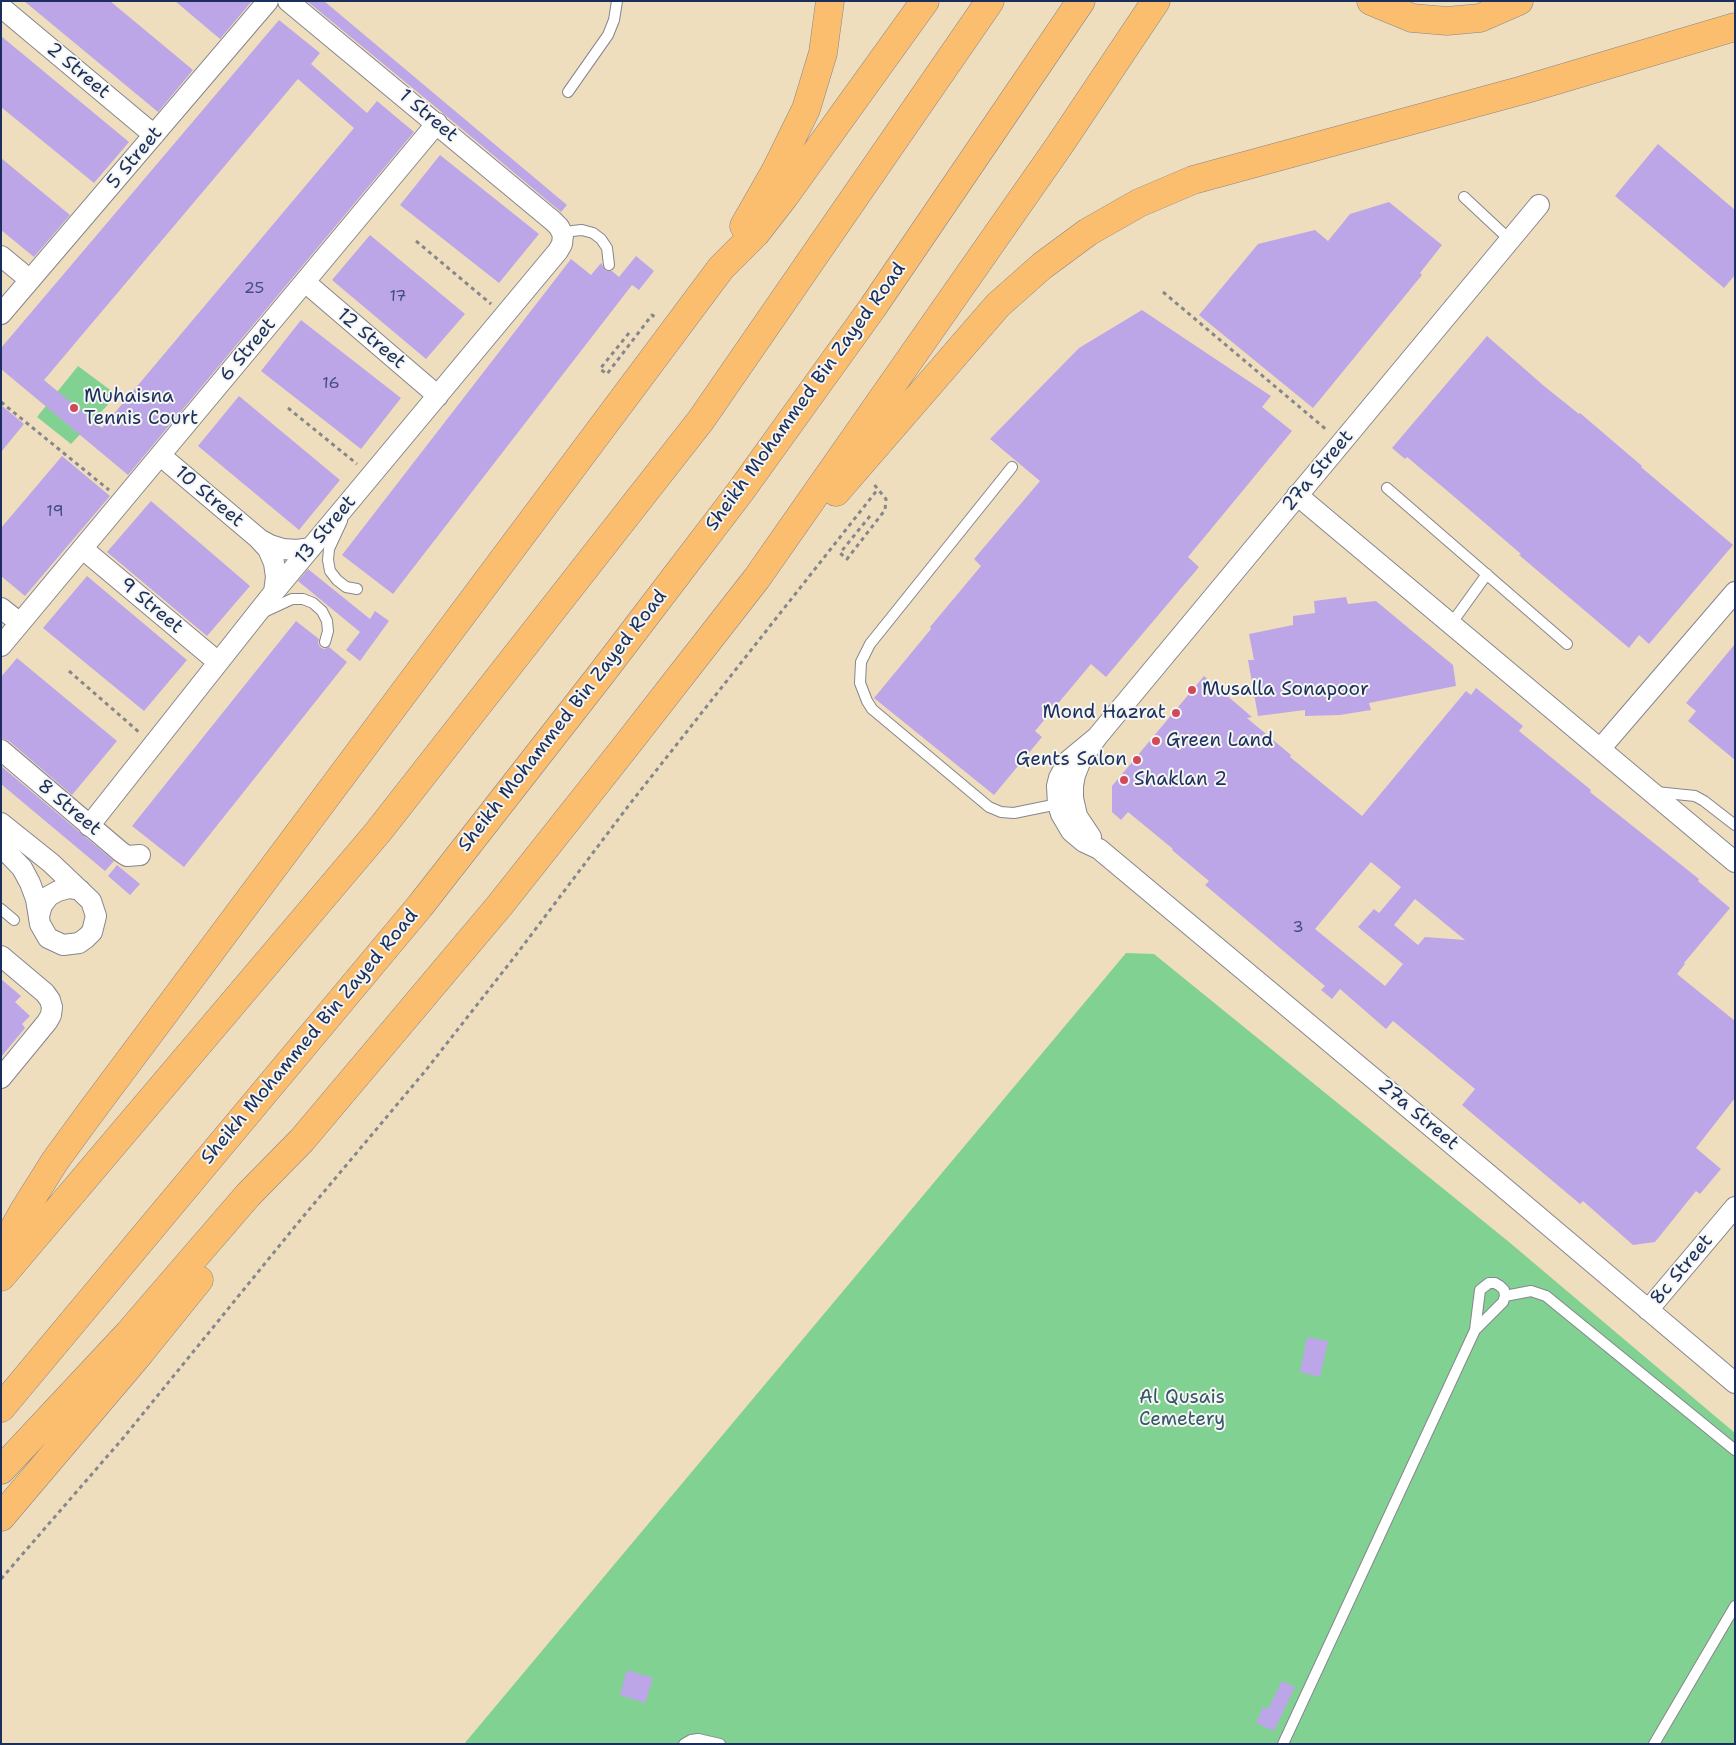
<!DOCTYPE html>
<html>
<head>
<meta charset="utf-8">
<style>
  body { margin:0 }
  #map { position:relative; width:1736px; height:1745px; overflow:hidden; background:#efdebd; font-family:"Shantell Sans",sans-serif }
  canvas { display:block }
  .frame { position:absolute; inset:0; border:2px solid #1b2f5e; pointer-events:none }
</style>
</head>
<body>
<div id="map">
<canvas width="1736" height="1745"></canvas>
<div class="frame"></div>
</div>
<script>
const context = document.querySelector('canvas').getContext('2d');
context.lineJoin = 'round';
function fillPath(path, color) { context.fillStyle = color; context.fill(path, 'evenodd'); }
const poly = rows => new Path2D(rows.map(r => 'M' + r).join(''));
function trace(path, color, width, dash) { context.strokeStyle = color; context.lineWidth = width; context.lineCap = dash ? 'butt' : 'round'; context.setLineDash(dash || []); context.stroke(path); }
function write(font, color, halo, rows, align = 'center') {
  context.font = font + ' "Shantell Sans",sans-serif'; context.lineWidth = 4; context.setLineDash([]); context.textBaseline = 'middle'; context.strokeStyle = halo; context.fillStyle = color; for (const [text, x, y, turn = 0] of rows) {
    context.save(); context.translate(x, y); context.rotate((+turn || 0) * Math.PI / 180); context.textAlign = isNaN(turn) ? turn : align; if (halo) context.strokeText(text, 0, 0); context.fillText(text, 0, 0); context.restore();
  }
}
const green = poly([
  [78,366,117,395,71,444,37,417],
  [1126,953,1154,954,1509,1242,1735,1433,1735,1744,464,1744]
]);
const building = poly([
  [24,1,110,1,193,70,158,112],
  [175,1,252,1,220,39],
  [307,1,324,1,567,205,561,212,444,114],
  [279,20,320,53,311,64,367,113,377,101,414,132,128,475,1,369,1,348],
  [298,79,354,128,102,428,44,380],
  [1,36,129,142,94,183,1,107],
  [1658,144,1735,210,1735,275,1724,288,1615,196],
  [440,155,539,234,499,283,400,205],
  [1,158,70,215,34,257,1,230],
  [1389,202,1442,245,1420,273,1422,275,1313,408,1199,315,1258,244,1315,230,1328,241,1350,214],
  [370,235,465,314,426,359,332,280],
  [636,256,654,271,639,290,632,285,393,594,342,555,571,259,591,275,601,263,606,271,612,271,619,277],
  [1142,310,1271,396,1262,407,1292,431,1188,557,1199,567,1106,677,1091,664,1035,731,1042,737,994,795,874,698,931,629,930,627,981,566,974,559,1040,481,990,439,1079,348],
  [301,320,401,398,361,449,261,371],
  [1487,336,1544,386,1579,414,1580,413,1642,466,1641,467,1733,545,1649,644,1639,635,1629,648,1519,555,1521,554,1451,494,1407,457,1405,459,1392,448],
  [239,396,340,480,299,530,198,446],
  [1,405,24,424,1,452],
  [62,456,110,496,25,596,1,576,1,528],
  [151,501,250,586,207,636,107,552],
  [308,569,370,619,375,611,389,621,360,661,346,650,360,632,298,581],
  [87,576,187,660,144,711,43,628],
  [1346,597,1348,604,1376,601,1453,665,1456,686,1369,703,1371,710,1340,715,1305,716,1305,710,1258,716,1248,660,1254,660,1249,634,1293,625,1293,616,1315,613,1314,601],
  [296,621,319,639,318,643,320,647,324,649,329,647,347,662,184,867,132,826],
  [1735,644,1735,760,1688,721,1696,711,1686,703],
  [17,658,117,741,72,795,9,741,1,738,1,677],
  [1204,676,1252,717,1247,718,1291,755,1290,757,1362,816,1466,691,1471,695,1476,688,1523,726,1519,731,1591,790,1590,792,1699,879,1698,881,1730,908,1684,963,1685,964,1677,974,1735,1021,1735,1098,1696,1148,1721,1169,1700,1194,1696,1191,1655,1242,1633,1245,1583,1201,1580,1204,1462,1105,1475,1089,1393,1021,1386,1029,1340,989,1332,999,1321,990,1325,986,1205,885,1209,881,1172,850,1173,849,1128,812,1121,820,1112,812,1112,786],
  [1371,862,1401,887,1379,913,1374,909,1358,927,1403,964,1385,986,1315,929],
  [1415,899,1465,940,1425,937,1418,945,1394,925],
  [1,766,114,861,105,871,1,784],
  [117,865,140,884,130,895,108,876],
  [1,979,21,996,15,1002,30,1016,22,1024,25,1028,1,1057],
  [1307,1337,1328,1341,1320,1377,1300,1372],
  [627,1670,653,1678,645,1703,620,1695],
  [1282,1681,1295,1687,1274,1731,1256,1723,1263,1707,1268,1709]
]);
const path = poly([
  [416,241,491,304],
  [1163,292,1328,431],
  [629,333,600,369,607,374,652,315,656,318],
  [1,402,109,490],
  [288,408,357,464],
  [870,516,840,553,847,559,885,510,886,499,872,482],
  [69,671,140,733],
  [1,1579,124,1437,297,1224,426,1070,516,955,629,805,878,489]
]);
const service = poly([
  [568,92,608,35,614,20,617,1],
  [1464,197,1510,240],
  [563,235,572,231,582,230,593,233,601,239,607,248,609,265],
  [1012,467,870,644,861,662,860,683,867,701,872,709,989,807,1001,812,1014,813,1058,804],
  [1387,488,1567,644],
  [342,521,329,549,328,560,330,571,337,580,346,587,357,589],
  [264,612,292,599,303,599,313,603,322,611,327,621,328,631,325,642],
  [1451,624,1487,574],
  [1656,792,1695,796,1704,801,1735,825],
  [1,909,14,920],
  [1489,1283,1495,1283,1500,1286,1504,1290,1505,1296,1503,1302,1475,1330,1480,1290,1489,1283],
  [1505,1296,1531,1291,1546,1296,1735,1450],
  [684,1744,691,1740,698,1739,720,1744],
  [1283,1744,1475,1330],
  [1654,1744,1735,1606]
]);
const minor = poly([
  [1,7,154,135],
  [1,256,30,280],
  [305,282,438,396],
  [1,314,268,1],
  [161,456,258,538,268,549,274,563,276,577,274,592],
  [1297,495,1735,862],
  [259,539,270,545,283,549,297,550,311,548],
  [83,549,218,662],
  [1,608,20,623],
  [1,646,437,123],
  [1097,737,1068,761,1059,778,1057,786,1058,804,1061,814,1071,831,1084,842,1099,849,1489,1175,1735,1383],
  [1600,749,1735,592],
  [1,750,121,852,127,856,140,855],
  [1,823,51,863,91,901,96,916,92,932,86,938,79,943,63,945,48,938,40,924,36,899,30,883,22,868,1,846],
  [89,826,274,592,558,251,562,244,563,235,559,227,553,221,288,1],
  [1091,837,1077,816,1073,798,1073,786,1075,775,1081,760,1097,737,1539,205],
  [39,916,42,905,49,896,58,891,69,888,80,890],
  [1,956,45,993,50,1000,52,1007,51,1015,47,1022,1,1078],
  [1648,1310,1735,1207]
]);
const motorway = poly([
  [1371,1,1412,18,1447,21,1480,18,1519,1],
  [744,226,776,170,806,109,823,53,830,1],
  [836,492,998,305,1042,266,1088,232,1139,203,1193,180,1523,90,1735,27],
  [1,1252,23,1212,55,1161,90,1113,721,268,756,233,784,197,925,1],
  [1,1277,378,832,701,420,990,1],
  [1,1408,420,906,602,673,740,492,873,307,1081,1],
  [1,1470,129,1333,248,1195,302,1140,500,905,626,746,757,578,1059,146,1156,1],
  [1,1517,140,1353,199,1280]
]);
const markers = [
  [74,408,5,"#d1495b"],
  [1192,690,5,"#d1495b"],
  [1176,713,5,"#d1495b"],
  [1156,741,5,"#d1495b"],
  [1137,760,5,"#d1495b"],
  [1124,780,5,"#d1495b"]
];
const numberNames = [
  ["25",254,289],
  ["17",398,297],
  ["16",331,384],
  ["19",55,512],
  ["3",1298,928]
];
const streetNames = [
  ["2 Street",78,71,40],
  ["1 Street",428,116,40],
  ["5 Street",135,158,-50],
  ["12 Street",371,339,40],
  ["6 Street",248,350,-50],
  ["Sheikh Mohammed Bin Zayed Road",806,397,-54],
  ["27a Street",1318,471,-50],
  ["10 Street",209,497,40],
  ["13 Street",326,530,-50],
  ["9 Street",151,606,40],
  ["Sheikh Mohammed Bin Zayed Road",563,721,-52],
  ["8 Street",69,808,40],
  ["Sheikh Mohammed Bin Zayed Road",310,1037,-50],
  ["27a Street",1418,1115,40],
  ["8c Street",1682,1270,-50]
];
const poiNames = [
  ["Muhaisna",84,397],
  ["Tennis Court",84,419],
  ["Musalla Sonapoor",1202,690],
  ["Mond Hazrat",1166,713,"right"],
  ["Green Land",1166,741],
  ["Gents Salon",1127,760,"right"],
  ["Shaklan 2",1134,780]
];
const parkNames = [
  ["Al Qusais",1182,1398],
  ["Cemetery",1182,1420]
];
fillPath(green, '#81d292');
fillPath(building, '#bca6e7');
trace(service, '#85868e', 12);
trace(minor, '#85868e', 22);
trace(motorway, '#85868e', 29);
trace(path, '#85868e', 3, [4, 4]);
trace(service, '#fff', 10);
trace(minor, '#fff', 20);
trace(motorway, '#fbbd6e', 28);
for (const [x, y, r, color] of markers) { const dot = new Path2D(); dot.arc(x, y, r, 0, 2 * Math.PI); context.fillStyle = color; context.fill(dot); trace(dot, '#f6f6f2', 2); }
write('16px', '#434d80', null, numberNames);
write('19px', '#1b2f5e', '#f6f6f2', streetNames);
write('19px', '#1b2f5e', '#f6f6f2', poiNames, 'left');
write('19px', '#34586b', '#f6f6f2', parkNames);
</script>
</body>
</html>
